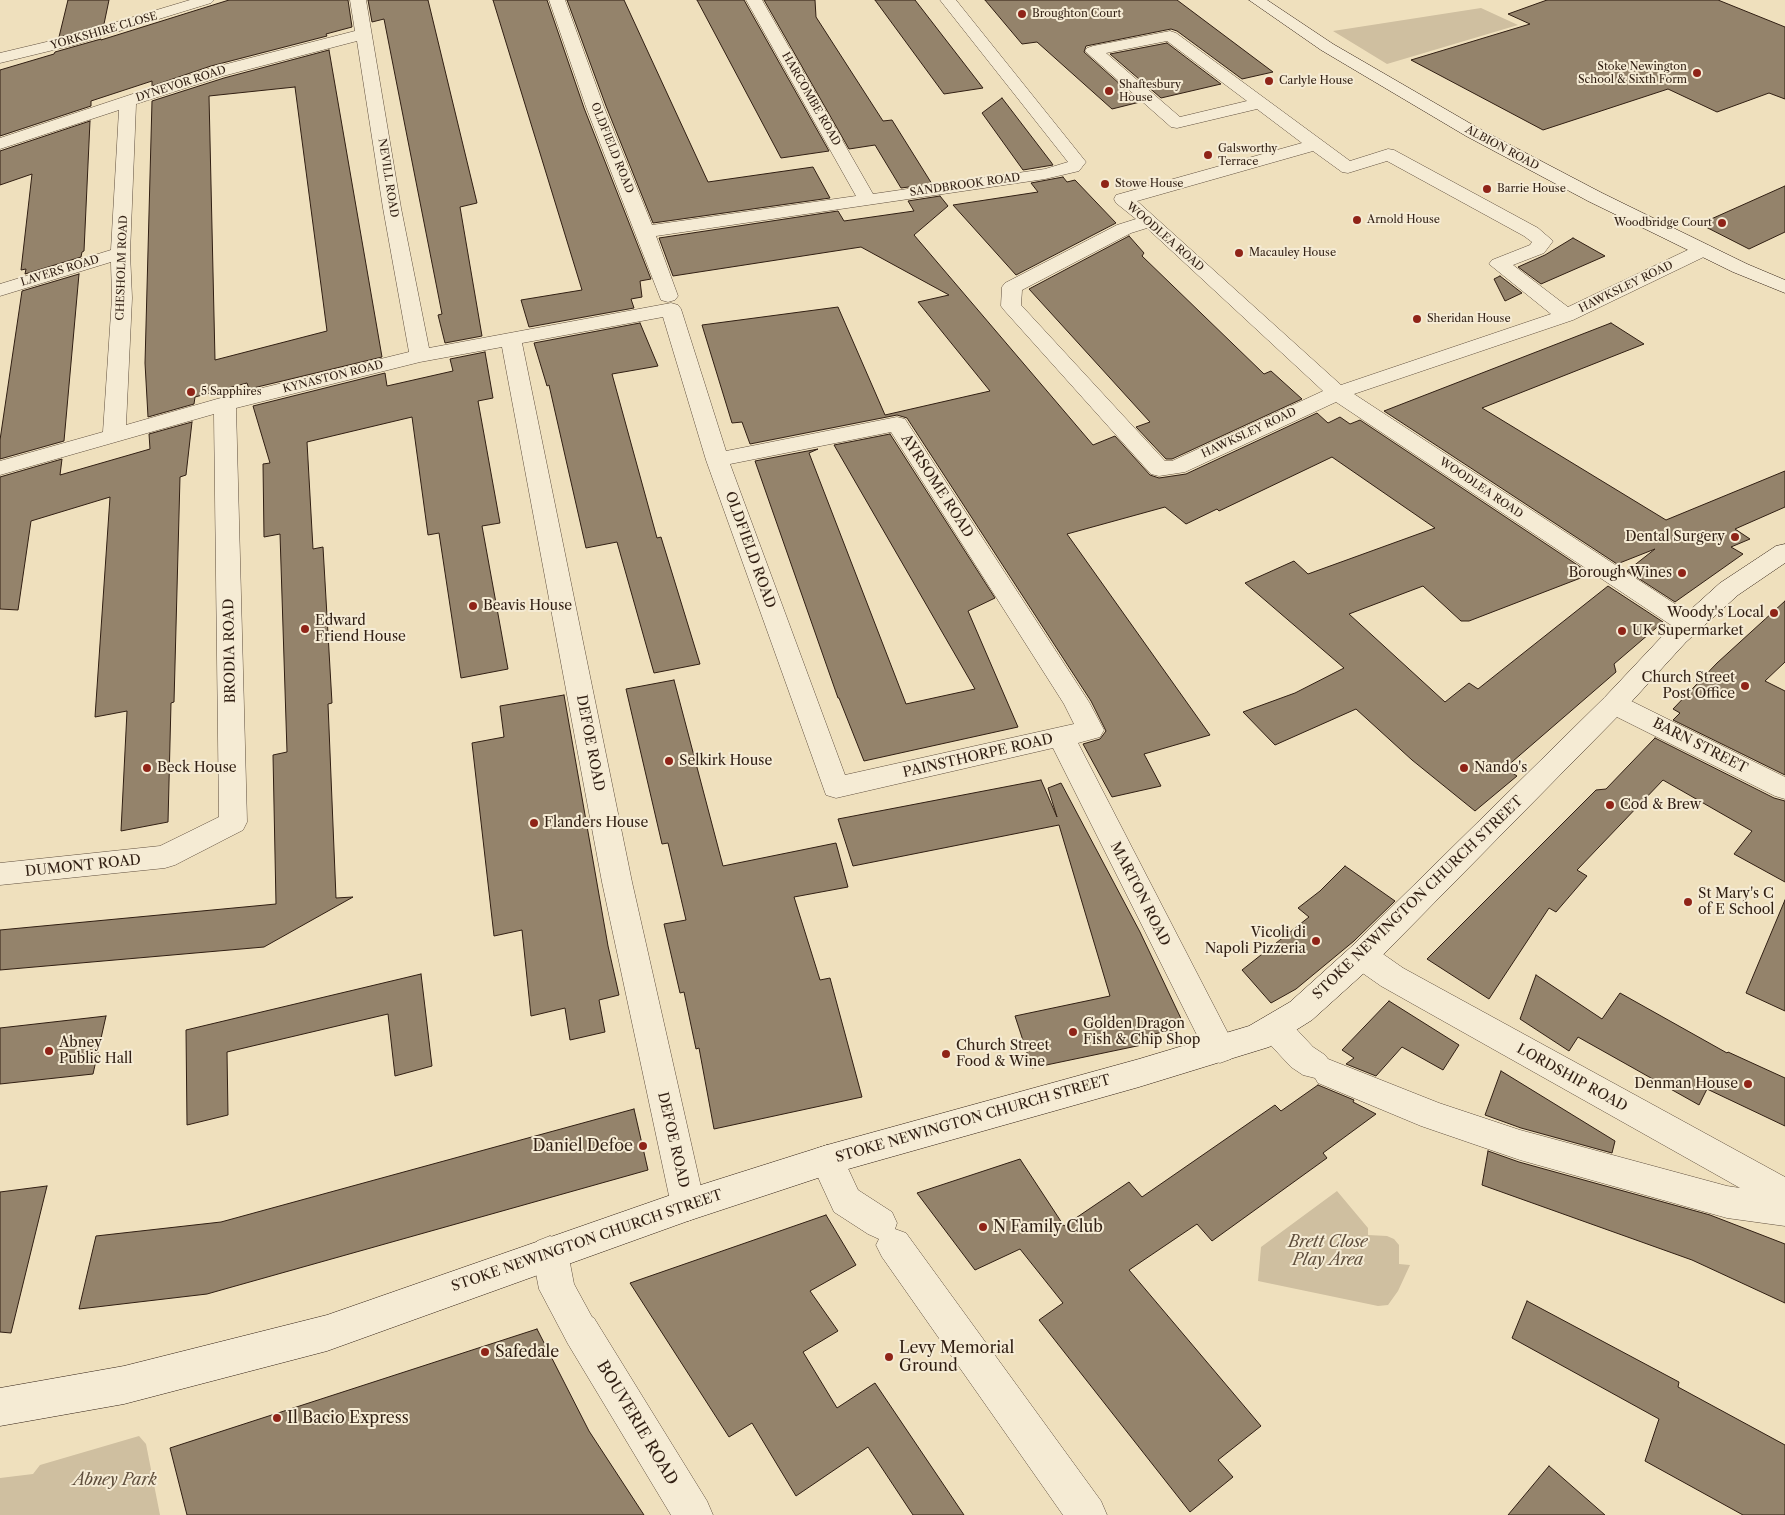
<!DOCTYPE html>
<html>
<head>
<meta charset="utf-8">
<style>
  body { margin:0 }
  canvas { display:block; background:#efe0bd }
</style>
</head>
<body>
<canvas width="1785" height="1515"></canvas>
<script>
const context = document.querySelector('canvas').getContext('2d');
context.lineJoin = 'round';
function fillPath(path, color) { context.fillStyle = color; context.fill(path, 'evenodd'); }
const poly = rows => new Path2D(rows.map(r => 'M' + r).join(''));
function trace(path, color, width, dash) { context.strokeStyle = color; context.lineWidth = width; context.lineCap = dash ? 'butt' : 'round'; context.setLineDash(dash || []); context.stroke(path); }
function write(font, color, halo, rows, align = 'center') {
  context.font = font + ' "Libre Caslon Text",serif'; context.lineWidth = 4; context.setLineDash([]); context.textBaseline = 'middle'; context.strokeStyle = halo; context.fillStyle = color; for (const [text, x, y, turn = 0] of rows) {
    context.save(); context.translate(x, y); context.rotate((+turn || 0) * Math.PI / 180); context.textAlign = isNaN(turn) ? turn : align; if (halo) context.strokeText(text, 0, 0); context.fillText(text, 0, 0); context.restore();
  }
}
const green = poly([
  [1481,8,1518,25,1387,64,1333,31],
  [1337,1191,1368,1228,1368,1235,1387,1236,1394,1239,1399,1245,1399,1264,1410,1265,1398,1291,1388,1305,1378,1306,1258,1281,1261,1247],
  [139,1436,146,1444,160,1515,0,1515,0,1478,33,1474,40,1465]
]);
const building = poly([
  [68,0,109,0,104,24,59,37,68,0],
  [229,0,348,0,352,27,326,34,327,36,211,66,152,86,152,81,91,101,91,106,0,136,0,70,54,54,55,52,101,39,101,40,229,0],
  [368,0,428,0,477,203,460,207,482,336,445,343,438,315,442,314,384,19,372,22,368,0],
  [493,0,547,0,584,108,651,279,640,281,642,297,631,299,634,308,529,327,521,300,582,290,493,0],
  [567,0,624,0,708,182,813,167,830,198,653,223,606,106,567,0],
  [697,0,744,0,829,151,781,158,697,0],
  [764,0,815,0,816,17,883,121,892,120,932,184,901,188,875,145,849,149,764,0],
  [875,0,915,0,983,88,944,94,875,0],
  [985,0,1177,0,1273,72,1242,79,1177,31,1171,29,1086,46,1084,52,1140,102,1112,109,1037,42,1022,44,985,0],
  [1547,0,1718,0,1785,27,1785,99,1769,93,1717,112,1668,89,1543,130,1411,60,1530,24,1508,14,1547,0],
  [1167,43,1221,84,1161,98,1110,54,1167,43],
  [329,50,382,357,249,389,247,383,195,397,194,404,148,417,145,363,152,101,224,78,329,50],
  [295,87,327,331,215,360,209,96,295,87],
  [1002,98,1051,162,1053,165,1023,170,982,113,1002,98],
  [90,121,84,251,82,252,81,257,25,274,26,269,21,270,32,174,0,185,0,151,90,121],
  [1063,177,1067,182,1075,180,1116,223,1016,275,953,205,1038,192,1031,183,1063,177],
  [1785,186,1785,232,1749,249,1700,224,1785,186],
  [940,196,948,206,914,235,1093,445,1115,436,1150,475,1159,478,1186,474,1317,413,1328,423,1340,417,1350,424,1360,420,1591,574,1469,621,1461,621,1423,586,1349,614,1445,702,1469,683,1478,689,1608,586,1663,622,1614,664,1616,672,1505,768,1517,776,1475,811,1412,760,1356,709,1275,745,1243,712,1295,693,1344,668,1245,583,1294,561,1308,574,1435,528,1332,457,1219,511,1217,509,1186,524,1165,507,1067,534,1210,735,1144,754,1161,786,1112,797,1083,744,1100,739,1106,731,1091,701,907,418,897,415,750,444,742,422,732,423,702,325,838,307,885,415,990,391,918,302,949,295,861,247,673,276,659,238,838,211,844,221,914,211,908,201,940,196],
  [1129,236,1144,253,1142,256,1264,374,1271,371,1302,399,1172,459,1166,459,1136,427,1150,422,1029,289,1129,236],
  [1573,238,1605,256,1541,284,1518,267,1545,255,1573,238],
  [79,274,64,441,0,459,0,440,22,291,79,274],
  [1500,276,1522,293,1505,301,1494,279,1500,276],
  [640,323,658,366,612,374,657,538,661,537,700,664,654,673,617,542,586,548,549,385,547,386,534,343,640,323],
  [1611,323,1644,344,1482,408,1666,520,1785,471,1785,507,1735,529,1750,539,1731,547,1743,554,1675,602,1627,571,1655,549,1617,564,1384,411,1611,323],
  [485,352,493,398,478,401,500,523,482,526,508,669,461,678,439,533,428,535,412,417,307,442,313,549,323,547,332,703,328,704,336,898,353,897,264,947,0,970,0,930,276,904,273,755,287,752,280,534,264,537,263,464,270,463,253,406,385,373,387,386,453,371,450,359,485,352],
  [192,422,186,475,180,477,174,702,171,703,168,822,121,831,127,711,95,717,110,497,31,521,18,610,0,609,0,477,62,459,60,475,150,449,149,434,192,422],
  [890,434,995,598,968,611,1018,727,864,761,839,698,838,698,755,461,818,449,809,453,906,704,975,689,834,445,890,434],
  [1785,601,1785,662,1765,681,1785,691,1785,775,1673,720,1680,713,1673,709,1717,663,1785,601],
  [674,680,723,866,836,843,848,887,794,897,820,980,830,978,862,1097,714,1129,699,1048,696,1049,684,992,680,993,664,924,686,920,668,843,662,844,626,689,674,680],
  [564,695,608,946,619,995,599,1000,605,1032,570,1040,565,1008,531,1016,522,930,494,936,472,743,504,737,500,706,564,695],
  [1655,738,1774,798,1785,801,1785,882,1734,854,1752,831,1663,780,1577,870,1587,876,1556,912,1549,908,1489,999,1427,959,1596,790,1606,789,1655,738],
  [1041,780,1057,817,1048,788,1061,783,1140,932,1185,1027,1154,1034,1156,1042,1032,1068,1015,1016,1110,996,1059,825,853,866,838,819,1041,780],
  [1345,866,1395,901,1354,941,1296,989,1271,1003,1242,970,1309,917,1298,908,1320,891,1345,866],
  [1785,900,1785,1011,1746,993,1785,900],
  [421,974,432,1066,395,1076,388,1014,227,1052,228,1115,187,1125,186,1030,421,974],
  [1536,975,1602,1019,1620,993,1727,1053,1728,1052,1785,1078,1785,1126,1707,1089,1699,1105,1578,1037,1569,1051,1520,1019,1536,975],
  [1389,1001,1459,1045,1443,1070,1402,1047,1376,1076,1346,1064,1354,1058,1342,1050,1389,1001],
  [106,1016,93,1074,0,1084,0,1028,106,1016],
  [1501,1071,1615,1141,1612,1153,1521,1128,1485,1115,1501,1071],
  [1318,1085,1354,1100,1353,1102,1376,1114,1323,1153,1327,1158,1212,1241,1197,1224,1129,1270,1261,1426,1218,1460,1233,1477,1190,1512,1039,1320,1063,1303,1020,1249,975,1270,917,1193,1020,1159,1064,1226,1129,1182,1142,1197,1275,1105,1281,1111,1318,1085],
  [634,1109,648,1170,207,1294,79,1309,96,1236,221,1222,634,1109],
  [1488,1151,1519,1162,1710,1215,1785,1244,1785,1303,1692,1260,1482,1185,1488,1151],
  [47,1186,11,1333,0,1332,0,1192,47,1186],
  [826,1215,856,1265,810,1291,838,1331,803,1352,837,1408,875,1383,964,1515,913,1515,868,1447,796,1496,752,1423,729,1437,630,1283,826,1215],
  [1527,1301,1679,1382,1678,1387,1785,1445,1785,1515,1743,1515,1645,1461,1659,1419,1512,1338,1527,1301],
  [537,1329,589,1431,644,1515,187,1515,170,1448,537,1329],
  [1549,1466,1605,1515,1508,1515,1549,1466]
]);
const street = poly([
  [190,0,214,0,211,3,74,45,0,63,0,53,63,38,190,0],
  [350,0,366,0,401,208,429,348,671,303,678,305,681,309,726,451,897,417,905,419,1089,702,1104,730,1100,737,1078,743,1231,1039,1236,1049,1231,1059,1220,1063,1209,1059,1053,748,836,798,826,795,706,460,663,317,522,343,632,882,705,1205,700,1216,688,1221,676,1216,671,1205,602,882,502,347,420,362,236,408,247,822,243,830,175,865,165,868,0,885,0,863,160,846,219,817,214,414,0,475,0,461,103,432,112,298,111,262,0,296,0,284,111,250,119,110,0,149,0,138,211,68,355,31,350,0],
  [357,41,383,208,409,352,217,399,126,425,132,298,130,253,136,104,223,76,357,41],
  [891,432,1064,704,1074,724,845,775,730,464,891,432],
  [549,0,565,0,604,107,652,225,856,196,746,0,762,0,873,194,1045,169,1068,162,940,0,956,0,1086,162,1079,171,1045,179,656,236,678,296,675,300,668,302,661,300,586,107,549,0],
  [1170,31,1176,33,1350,161,1388,149,1394,150,1538,228,1553,241,1544,253,1513,265,1568,307,1696,246,1703,244,1710,246,1713,250,1710,254,1573,320,1354,394,1698,619,1702,625,1698,631,1689,634,1680,631,1336,402,1185,472,1159,476,1151,474,1004,310,1001,306,1002,287,1005,283,1117,225,1136,219,1116,203,1114,199,1116,195,1302,143,1257,109,1177,128,1171,127,1085,51,1087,48,1093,46,1170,31],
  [1167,41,1247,101,1180,117,1106,53,1167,41],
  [1313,151,1342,172,1348,173,1387,161,1524,236,1532,242,1530,245,1492,260,1489,264,1551,314,1341,385,1137,201,1313,151],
  [1147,228,1323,391,1172,461,1165,461,1021,305,1022,290,1131,233,1147,228],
  [1614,695,1623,697,1785,777,1785,799,1775,796,1605,711,1601,704,1605,697,1614,695],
  [1362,944,1373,947,1403,968,1785,1177,1785,1226,1727,1218,1520,1160,1421,1126,1318,1083,1315,1078,1303,1075,1291,1067,1264,1038,1259,1028,1264,1018,1275,1015,1286,1018,1313,1047,1325,1055,1328,1059,1439,1103,1520,1130,1727,1186,1740,1188,1381,986,1351,965,1347,956,1351,947,1362,944],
  [827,1145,839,1149,858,1190,892,1212,897,1223,895,1229,906,1233,1101,1501,1107,1515,1063,1515,882,1257,876,1245,879,1239,868,1234,834,1212,810,1160,815,1149,827,1145],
  [550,1236,563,1241,568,1253,574,1284,592,1317,594,1318,707,1501,713,1515,671,1515,568,1344,539,1289,532,1253,537,1241,550,1236]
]);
const secondary = poly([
  [1249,0,1267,0,1333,44,1478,128,1602,193,1747,264,1785,280,1785,293,1733,272,1588,201,1466,136,1321,50,1249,0],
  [1785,544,1785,563,1738,595,1686,642,1623,711,1373,965,1312,1020,1269,1047,1139,1087,827,1175,688,1221,327,1351,124,1404,0,1426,0,1388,124,1366,327,1315,688,1189,827,1145,1139,1059,1249,1026,1290,1002,1351,947,1605,697,1668,630,1720,583,1776,546,1785,544]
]);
const markers = [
  [1022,14,5,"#8f2418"],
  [1697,73,5,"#8f2418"],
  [1269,81,5,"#8f2418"],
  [1109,91,5,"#8f2418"],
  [1208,155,5,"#8f2418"],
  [1105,184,5,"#8f2418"],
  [1487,189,5,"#8f2418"],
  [1357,220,5,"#8f2418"],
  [1722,223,5,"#8f2418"],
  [1239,253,5,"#8f2418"],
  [1417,319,5,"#8f2418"],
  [191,392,5,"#8f2418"],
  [1735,537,5,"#8f2418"],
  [1682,573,5,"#8f2418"],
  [473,606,5,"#8f2418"],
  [1774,613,5,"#8f2418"],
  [305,629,5,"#8f2418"],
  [1622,631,5,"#8f2418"],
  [1745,686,5,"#8f2418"],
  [669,761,5,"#8f2418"],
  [147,768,5,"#8f2418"],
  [1464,768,5,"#8f2418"],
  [1610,805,5,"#8f2418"],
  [534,823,5,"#8f2418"],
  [1688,902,5,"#8f2418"],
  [1316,941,5,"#8f2418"],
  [1073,1032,5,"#8f2418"],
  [49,1051,5,"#8f2418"],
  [946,1054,5,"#8f2418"],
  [1748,1084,5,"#8f2418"],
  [643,1146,5,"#8f2418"],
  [983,1227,5,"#8f2418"],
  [485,1352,5,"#8f2418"],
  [889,1357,5,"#8f2418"],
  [277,1418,5,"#8f2418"]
];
const farPoinames = [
  ["Broughton Court",1032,14],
  ["Stoke Newington",1687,67,"right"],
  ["School & Sixth Form",1687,80,"right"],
  ["Carlyle House",1279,81],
  ["Shaftesbury",1119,85],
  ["House",1119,98],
  ["Galsworthy",1218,149],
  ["Terrace",1218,162],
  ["Stowe House",1115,184],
  ["Barrie House",1497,189],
  ["Arnold House",1367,220],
  ["Woodbridge Court",1712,223,"right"],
  ["Macauley House",1249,253],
  ["Sheridan House",1427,319],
  ["5 Sapphires",201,392]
];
const farStreetnames = [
  ["YORKSHIRE CLOSE",104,31,-16],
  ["DYNEVOR ROAD",181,84,-18],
  ["HARCOMBE ROAD",811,99,60],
  ["OLDFIELD ROAD",612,148,68],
  ["ALBION ROAD",1502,148,28],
  ["NEVILL ROAD",388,178,81],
  ["SANDBROOK ROAD",965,185,-8],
  ["WOODLEA ROAD",1165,237,41],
  ["CHESHOLM ROAD",122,268,-88],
  ["LAVERS ROAD",60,271,-17],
  ["HAWKSLEY ROAD",1626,287,-26],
  ["KYNASTON ROAD",333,377,-14],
  ["HAWKSLEY ROAD",1249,433,-25],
  ["WOODLEA ROAD",1481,488,34]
];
const streetNames = [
  ["AYRSOME ROAD",937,486,57],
  ["OLDFIELD ROAD",750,550,70],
  ["BRODIA ROAD",230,651,-91],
  ["DEFOE ROAD",590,743,79],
  ["BARN STREET",1700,746,27],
  ["PAINSTHORPE ROAD",978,756,-13],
  ["DUMONT ROAD",83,866,-6],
  ["MARTON ROAD",1140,894,63],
  ["STOKE NEWINGTON CHURCH STREET",1418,898,-44],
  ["LORDSHIP ROAD",1572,1078,29],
  ["STOKE NEWINGTON CHURCH STREET",973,1119,-16],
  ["DEFOE ROAD",673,1140,77],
  ["STOKE NEWINGTON CHURCH STREET",587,1241,-19]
];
const poiNames = [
  ["Dental Surgery",1725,537,"right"],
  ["Borough Wines",1672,573,"right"],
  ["Beavis House",483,606],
  ["Woody's Local",1764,613,"right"],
  ["Edward",315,621],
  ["Friend House",315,637],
  ["UK Supermarket",1632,631],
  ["Church Street",1735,678,"right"],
  ["Post Office",1735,694,"right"],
  ["Selkirk House",679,761],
  ["Beck House",157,768],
  ["Nando's",1474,768],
  ["Cod & Brew",1620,805],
  ["Flanders House",544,823],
  ["St Mary's C",1698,894],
  ["of E School",1698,910],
  ["Vicoli di",1306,933,"right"],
  ["Napoli Pizzeria",1306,949,"right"],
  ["Golden Dragon",1083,1024],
  ["Fish & Chip Shop",1083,1040],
  ["Abney",59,1043],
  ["Public Hall",59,1059],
  ["Church Street",956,1046],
  ["Food & Wine",956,1062],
  ["Denman House",1738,1084,"right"]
];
const nearPoinames = [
  ["Daniel Defoe",633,1146,"right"],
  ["N Family Club",993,1227],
  ["Levy Memorial",899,1348],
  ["Ground",899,1366],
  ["Safedale",495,1352],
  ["Il Bacio Express",287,1418]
];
const nearParknames = [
  ["Brett Close",1328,1242],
  ["Play Area",1328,1260],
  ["Abney Park",115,1480]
];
const nearStreetnames = [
  ["BOUVERIE ROAD",637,1423,59]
];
fillPath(green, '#cfbfa0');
fillPath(building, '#94836b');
trace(building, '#311f13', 1);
trace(street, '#604f3e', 1);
trace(secondary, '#311f13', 1);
fillPath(street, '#f5ebd4');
fillPath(secondary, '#f5ebd4');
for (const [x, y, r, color] of markers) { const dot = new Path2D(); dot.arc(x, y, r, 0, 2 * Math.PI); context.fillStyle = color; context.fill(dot); trace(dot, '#f5ebd4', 2); }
write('11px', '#311f13', '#f5ebd4', farPoinames, 'left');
write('11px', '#311f13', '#f5ebd4', farStreetnames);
write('14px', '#311f13', '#f5ebd4', streetNames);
write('14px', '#311f13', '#f5ebd4', poiNames, 'left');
write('16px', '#311f13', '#f5ebd4', nearPoinames, 'left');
write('italic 16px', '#604f3d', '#f5ebd4', nearParknames);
write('16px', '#311f13', '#f5ebd4', nearStreetnames);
</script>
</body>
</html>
